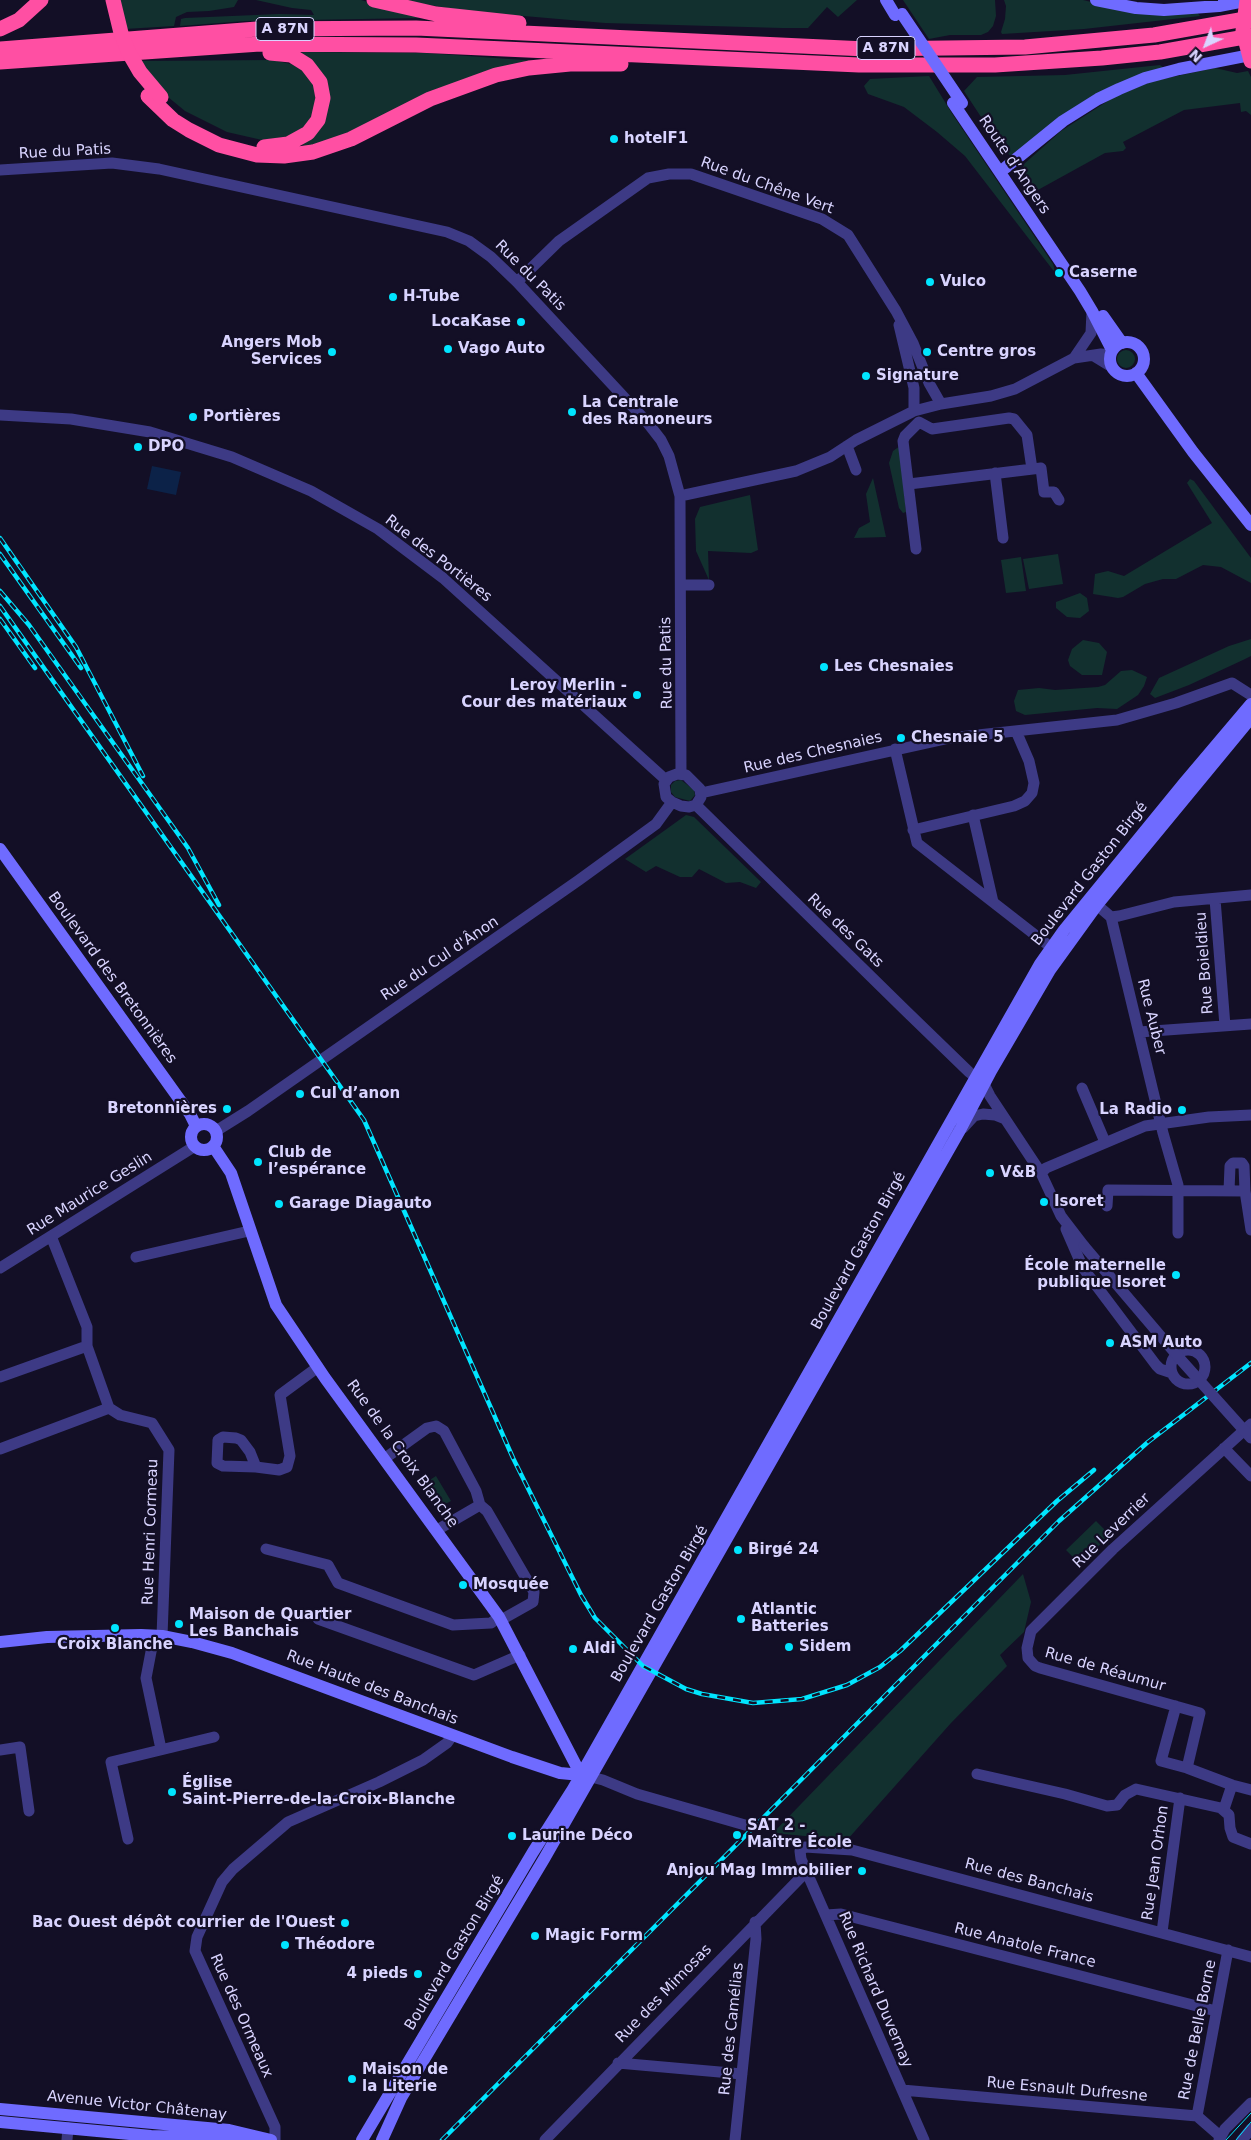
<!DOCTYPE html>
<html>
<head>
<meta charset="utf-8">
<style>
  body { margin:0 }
  #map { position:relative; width:1251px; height:2140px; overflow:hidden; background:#130f26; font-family:"DejaVu Sans",sans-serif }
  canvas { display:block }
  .north { position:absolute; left:1181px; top:20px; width:50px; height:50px; -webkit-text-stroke:4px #130f26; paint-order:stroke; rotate:223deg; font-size:14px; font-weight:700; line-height:20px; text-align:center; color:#d9d4ff }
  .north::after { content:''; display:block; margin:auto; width:18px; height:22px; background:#d9d4ff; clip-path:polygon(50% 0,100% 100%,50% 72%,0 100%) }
</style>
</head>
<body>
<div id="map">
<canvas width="1251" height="2140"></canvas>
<div class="north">N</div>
</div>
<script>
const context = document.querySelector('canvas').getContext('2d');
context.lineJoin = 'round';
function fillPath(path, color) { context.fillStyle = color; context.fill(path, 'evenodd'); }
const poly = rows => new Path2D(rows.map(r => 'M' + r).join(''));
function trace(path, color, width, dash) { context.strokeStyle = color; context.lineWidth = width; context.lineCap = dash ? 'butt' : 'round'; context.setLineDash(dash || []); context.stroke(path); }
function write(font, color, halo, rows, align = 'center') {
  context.font = font + ' "DejaVu Sans",sans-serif'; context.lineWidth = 4.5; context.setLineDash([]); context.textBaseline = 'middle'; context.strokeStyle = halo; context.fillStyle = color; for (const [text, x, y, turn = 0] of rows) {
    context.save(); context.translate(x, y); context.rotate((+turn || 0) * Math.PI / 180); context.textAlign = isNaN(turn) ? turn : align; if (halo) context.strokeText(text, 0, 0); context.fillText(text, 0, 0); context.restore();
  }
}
const green = poly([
  [120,0,238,0,234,7,209,11,187,12,176,17,174,26,125,29],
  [256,0,361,0,421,18,245,21,180,26,181,19,185,18,279,14,314,15,311,10,292,8],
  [400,0,857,0,838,17,827,7,808,28,782,28,605,23,466,11],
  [903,0,995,0,996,16,993,26,988,32,981,35,950,35,929,39],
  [1004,0,1083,0,1112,7,1197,12,1200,16,1084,29,1002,34,1001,32,1005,19,1006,6],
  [303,52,426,53,537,61,352,134,305,147,301,143,328,104,301,53],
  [272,60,291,64,302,70,313,82,316,103,314,112,307,124,300,130,290,136,262,140,227,132,185,111,168,97,139,61],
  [1160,65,1165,69,1146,74,1011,156,1002,149,964,91,977,77,1065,75],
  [1215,68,1237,73,1248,71,1251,77,1251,115,1246,111,1241,112,1240,103,1184,110,1123,142,1126,148,1123,151,1105,153,1036,191,1030,188,1020,173,1024,164,1061,131,1114,97,1153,81],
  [929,76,953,115,1053,264,1056,274,965,156,937,132,904,107,868,94,864,86,870,79],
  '1117 359a9 9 0 1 1 18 0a9 9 0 1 1-18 0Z',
  [900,446,906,512,903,513,899,508,889,463,893,451],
  [873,478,886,537,854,538,859,528,870,522,866,494],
  [1190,479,1194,481,1251,558,1251,583,1221,567,1203,565,1176,579,1163,579,1145,584,1123,597,1118,598,1093,594,1095,574,1108,571,1124,576,1212,523,1187,483],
  [750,495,758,550,751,553,708,551,709,580,696,551,695,519,700,507],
  [1058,554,1063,584,1029,589,1023,559],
  [1021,557,1026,591,1006,593,1001,560],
  [1080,593,1087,598,1089,611,1080,618,1067,617,1056,608,1056,602],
  [1251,639,1251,656,1243,660,1189,685,1155,698,1150,694,1159,678,1229,646],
  [1083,640,1099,643,1107,652,1102,675,1082,675,1070,666,1068,660,1072,649],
  [1132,670,1147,677,1144,686,1138,695,1117,709,1097,708,1025,715,1016,711,1014,701,1018,690,1039,688,1055,690,1098,687,1105,685,1121,671],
  [681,780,694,790,695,795,690,801,675,797,671,792,671,785,675,781],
  [686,815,694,817,761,882,756,888,740,882,726,883,699,869,692,877,680,877,656,866,646,872,625,859],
  [436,1476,451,1501,440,1507,425,1483],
  [1096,1521,1110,1535,1080,1564,1066,1550],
  [1023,1574,1031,1602,1024,1632,1000,1655,1007,1666,951,1723,847,1840,773,1833]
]);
const water = poly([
  [152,466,181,472,176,495,147,489]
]);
const street = poly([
  [0,170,112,163,159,169,447,232,469,241,491,257,517,282,647,422,661,440,669,456,680,496,681,774],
  [517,282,559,241,648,178,669,174,691,174,822,219,848,235,896,311,913,343,929,383,941,404],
  [899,325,914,388,914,411],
  [1094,356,1112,367],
  [1074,358,1091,333,1092,311],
  [0,415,71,419,150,432,232,457,311,491,378,529,443,578,666,780],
  [847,446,856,470],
  [995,473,1003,538],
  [909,484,1041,468,1044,492,1054,492,1059,500],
  [680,496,796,471,830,457,856,440,914,411,941,404,991,396,1015,389,1074,358,1101,354,1110,355],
  [916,549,903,441,905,436,919,422,932,429,1009,418,1014,419,1027,435,1032,469],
  [681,585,709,585],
  [895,749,917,843,1057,952],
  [677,774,686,775,700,789,701,797,696,805,689,807,681,806,672,802,666,797,664,784,669,777,677,774],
  [701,793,950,738,1117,720,1176,703,1232,683,1251,695],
  [696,805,906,1011,969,1072,984,1084,990,1096,1041,1173,1061,1216,1084,1246],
  [973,815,993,902],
  [913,830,1014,806,1025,801,1032,793,1034,783,1029,761,1016,731],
  [1215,899,1225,1026],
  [1097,905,1111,917,1119,916,1174,902,1251,895],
  [1111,917,1163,1133,1178,1185,1178,1233],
  [1139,1032,1251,1024],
  [1082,1088,1105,1142],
  [963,1128,974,1116,983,1114,995,1115,1005,1119],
  [216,1131,248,1111,579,880,656,824,672,802],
  [1041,1173,1046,1168,1145,1126,1209,1117,1251,1115],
  [1245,1191,1251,1230],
  [1107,1206,1108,1190,1245,1191,1244,1166,1242,1163,1233,1163,1230,1166,1229,1191],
  [1066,1229,1083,1268,1156,1365,1160,1369,1172,1373],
  [51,1236,87,1327,87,1346,109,1408,120,1415,152,1423,169,1450,162,1636],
  [136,1257,249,1231],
  [0,1268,195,1146],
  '1171 1367a17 17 0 1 1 34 0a17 17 0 1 1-34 0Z',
  [0,1377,87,1346],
  [1224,1448,1251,1476],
  [0,1449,109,1408],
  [384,1459,427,1428,436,1426,444,1431,476,1491,480,1505,487,1511,534,1592,533,1602,501,1620],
  [256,1467,223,1466,217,1463,218,1440,223,1437,236,1438,241,1440,250,1452,256,1467,279,1470,287,1467,290,1456,280,1395,318,1367],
  [437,1530,480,1505],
  [266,1549,328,1565,338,1583,453,1625,491,1623,499,1617],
  [318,1619,474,1675,520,1655],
  [154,1636,146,1678,161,1749],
  [1176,1706,1161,1761,1187,1768],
  [0,1750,20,1747,29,1811],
  [977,1774,1065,1794,1107,1806,1117,1805,1125,1795,1136,1789,1221,1808,1229,1815,1230,1828,1233,1837,1251,1844],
  [583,1775,603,1780,637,1794,745,1825],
  [1232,1785,1251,1790],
  [1224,1809,1232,1785,1187,1768,1200,1713,1040,1668,1035,1666,1028,1658,1027,1648,1031,1631,1113,1549,1251,1424],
  [128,1839,111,1762,214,1737],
  [826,1915,841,1914,1216,2011],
  [1162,1932,1180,1798],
  [618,2063,742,2074],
  [902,2090,1197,2116,1221,2137],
  [1197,2116,1228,1950],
  [67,2140,68,2128],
  [275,2140,275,2127,195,1951,197,1937,222,1882,233,1869,288,1822,379,1782,423,1760,447,1743,452,1736],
  [545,2140,807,1871],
  [735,2140,756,1939,755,1922],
  [924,2140,801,1859,800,1851,805,1847,852,1850,1251,1957],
  [1219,2140,1225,2129,1251,2103],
  [1242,2140,1251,2129]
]);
const secondary = poly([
  [886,0,895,15],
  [1096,0,1136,8,1164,10,1219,6,1251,0],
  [953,103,1080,291,1092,311,1112,350],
  [1005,168,1063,121,1098,99,1119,89,1145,78,1179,69,1251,55],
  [1103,316,1122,343],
  '1110 359a17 17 0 1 1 34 0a17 17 0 1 1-34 0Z',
  [1136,373,1193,452,1251,525],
  [0,849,190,1114,196,1126],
  '191 1137a13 13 0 1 1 26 0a13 13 0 1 1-26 0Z',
  [213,1146,231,1173,276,1305,325,1378,499,1617,581,1775],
  [0,1642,47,1637,141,1635,162,1636,192,1642,232,1653,512,1757,560,1773,581,1775],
  [0,2109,229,2130,271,2140],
  [0,2122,151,2136,244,2139],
  [362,2140,533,1852,573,1789,1040,964,1064,930,1184,783,1251,704],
  [382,2140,401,2098,544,1859,960,1130,991,1071,1050,970,1097,905,1251,718]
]);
const highway = poly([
  [374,0,436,14,519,23],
  [0,29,19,20,41,0],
  [0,49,257,29,416,28,866,49,1025,47,1154,35,1251,18],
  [0,62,260,44,416,45,859,65,995,65,1102,58,1160,52,1251,36],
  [148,96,173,120,189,130,219,145,257,155,284,156,313,152,351,139,430,99,496,75,529,68,570,64,621,64],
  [264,147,288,144,308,133,318,120,323,98,320,82,307,65,291,55,270,53]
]);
const tram = poly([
  [1226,2140,1251,2113],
  [1236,2140,1251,2122]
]);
const rail = poly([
  [0,538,76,647,143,776],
  [0,554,81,668],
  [0,591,29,625,188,848,219,905],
  [0,606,364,1120,513,1458,581,1595,595,1618,643,1666,686,1689,702,1694,753,1703,802,1699,847,1685,880,1667,900,1651,1057,1501,1094,1470],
  [0,619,35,668],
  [442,2140,1059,1521,1148,1442,1251,1363]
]);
const streetBridge = poly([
  [1084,1246,1181,1360,1251,1438]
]);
const secondaryBridge = poly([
  [902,14,962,103]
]);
const highwayBridge = poly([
  [113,0,121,33,129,53,140,72,161,97],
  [1247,0,1243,31,1251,61]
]);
const markers = [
  [614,139,5,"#00e5ff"],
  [1059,273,5,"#00e5ff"],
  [930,282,5,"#00e5ff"],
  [393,297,5,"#00e5ff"],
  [521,322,5,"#00e5ff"],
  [448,349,5,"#00e5ff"],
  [332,352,5,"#00e5ff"],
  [927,352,5,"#00e5ff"],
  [866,376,5,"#00e5ff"],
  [572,412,5,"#00e5ff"],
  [193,417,5,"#00e5ff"],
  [138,447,5,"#00e5ff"],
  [824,667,5,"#00e5ff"],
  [637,695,5,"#00e5ff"],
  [901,738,5,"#00e5ff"],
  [300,1094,5,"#00e5ff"],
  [227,1109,5,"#00e5ff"],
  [1182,1110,5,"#00e5ff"],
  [258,1162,5,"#00e5ff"],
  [990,1173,5,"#00e5ff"],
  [1044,1202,5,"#00e5ff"],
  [279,1204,5,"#00e5ff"],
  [1176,1275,5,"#00e5ff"],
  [1110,1343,5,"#00e5ff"],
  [738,1550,5,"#00e5ff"],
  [463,1585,5,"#00e5ff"],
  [741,1619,5,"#00e5ff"],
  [179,1624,5,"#00e5ff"],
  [115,1628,5,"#00e5ff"],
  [789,1647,5,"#00e5ff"],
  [573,1649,5,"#00e5ff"],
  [172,1792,5,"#00e5ff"],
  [737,1835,5,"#00e5ff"],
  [512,1836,5,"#00e5ff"],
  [862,1871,5,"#00e5ff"],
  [345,1923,5,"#00e5ff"],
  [535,1936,5,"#00e5ff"],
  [285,1945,5,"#00e5ff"],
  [418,1974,5,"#00e5ff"],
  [352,2079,5,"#00e5ff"]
];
const shields = [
  [285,29,58],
  [886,48,58]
];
const shieldNames = [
  ["A 87N",285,29],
  ["A 87N",886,48]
];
const poiNames = [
  ["hotelF1",624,139],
  ["Caserne",1069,273],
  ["Vulco",940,282],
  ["H-Tube",403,297],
  ["LocaKase",511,322,"right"],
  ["Angers Mob",322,343,"right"],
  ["Services",322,360,"right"],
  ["Vago Auto",458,349],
  ["Centre gros",937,352],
  ["Signature",876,376],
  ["La Centrale",582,403],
  ["des Ramoneurs",582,420],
  ["Portières",203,417],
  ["DPO",148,447],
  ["Les Chesnaies",834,667],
  ["Leroy Merlin -",627,686,"right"],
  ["Cour des matériaux",627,703,"right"],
  ["Chesnaie 5",911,738],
  ["Cul d’anon",310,1094],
  ["Bretonnières",217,1109,"right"],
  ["La Radio",1172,1110,"right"],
  ["Club de",268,1153],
  ["l’espérance",268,1170],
  ["V&B",1000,1173],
  ["Isoret",1054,1202],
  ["Garage Diagauto",289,1204],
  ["École maternelle",1166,1266,"right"],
  ["publique Isoret",1166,1283,"right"],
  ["ASM Auto",1120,1343],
  ["Birgé 24",748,1550],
  ["Mosquée",473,1585],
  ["Atlantic",751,1610],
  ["Batteries",751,1627],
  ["Maison de Quartier",189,1615],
  ["Les Banchais",189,1632],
  ["Croix Blanche",115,1645,"center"],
  ["Sidem",799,1647],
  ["Aldi",583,1649],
  ["Église",182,1783],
  ["Saint-Pierre-de-la-Croix-Blanche",182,1800],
  ["SAT 2 -",747,1826],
  ["Maître École",747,1843],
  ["Laurine Déco",522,1836],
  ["Anjou Mag Immobilier",852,1871,"right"],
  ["Bac Ouest dépôt courrier de l'Ouest",335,1923,"right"],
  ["Magic Form",545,1936],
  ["Théodore",295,1945],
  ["4 pieds",408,1974,"right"],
  ["Maison de",362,2070],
  ["la Literie",362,2087]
];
const streetNames = [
  ["Rue du Patis",65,152,-3],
  ["Route d’Angers",1014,165,56],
  ["Rue du Chêne Vert",767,186,20],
  ["Rue du Patis",530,276,45],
  ["Rue des Portières",438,559,38],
  ["Rue du Patis",667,663,-91],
  ["Rue des Chesnaies",813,753,-13],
  ["Boulevard Gaston Birgé",1090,874,-52],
  ["Rue des Gats",845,931,44],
  ["Rue du Cul d'Ânon",440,959,-34],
  ["Rue Boieldieu",1205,963,-94],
  ["Boulevard des Bretonnières",112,978,54],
  ["Rue Auber",1151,1017,76],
  ["Rue Maurice Geslin",90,1194,-32],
  ["Boulevard Gaston Birgé",859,1251,-61],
  ["Rue de la Croix Blanche",402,1454,54],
  ["Rue Leverrier",1112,1531,-44],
  ["Rue Henri Cormeau",151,1532,-88],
  ["Boulevard Gaston Birgé",660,1604,-60],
  ["Rue de Réaumur",1105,1670,16],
  ["Rue Haute des Banchais",372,1688,21],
  ["Rue Jean Orhon",1156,1863,-82],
  ["Rue des Banchais",1029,1881,15],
  ["Rue Anatole France",1025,1946,14],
  ["Boulevard Gaston Birgé",455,1953,-59],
  ["Rue Richard Duvernay",875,1990,67],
  ["Rue des Mimosas",664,1994,-46],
  ["Rue des Ormeaux",241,2016,66],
  ["Rue des Camélias",732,2029,-84],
  ["Rue de Belle Borne",1198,2030,-79],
  ["Rue Esnault Dufresne",1067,2090,5],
  ["Avenue Victor Châtenay",137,2106,6]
];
fillPath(green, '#12302f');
fillPath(water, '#0c2248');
trace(street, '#3d3a85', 11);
trace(secondary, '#6f6bff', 12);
trace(highway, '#ff4fa3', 15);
trace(tram, '#00e5ff', 1);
trace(rail, '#00e5ff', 4.5);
trace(rail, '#130f26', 2.5, [8]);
trace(streetBridge, '#3d3a85', 11);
trace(secondaryBridge, '#6f6bff', 12);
trace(highwayBridge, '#ff4fa3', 15);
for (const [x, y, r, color] of markers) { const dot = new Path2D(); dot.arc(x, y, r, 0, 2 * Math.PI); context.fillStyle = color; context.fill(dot); trace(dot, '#130f26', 2); }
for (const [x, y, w] of shields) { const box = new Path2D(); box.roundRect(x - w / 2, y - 11.5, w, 23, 4); context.fillStyle = '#130f26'; context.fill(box); trace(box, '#d9d4ff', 1); }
write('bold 14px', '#d9d4ff', null, shieldNames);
write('bold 15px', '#d9d4ff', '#130f26', poiNames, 'left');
write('15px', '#d9d4ff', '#130f26', streetNames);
</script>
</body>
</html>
